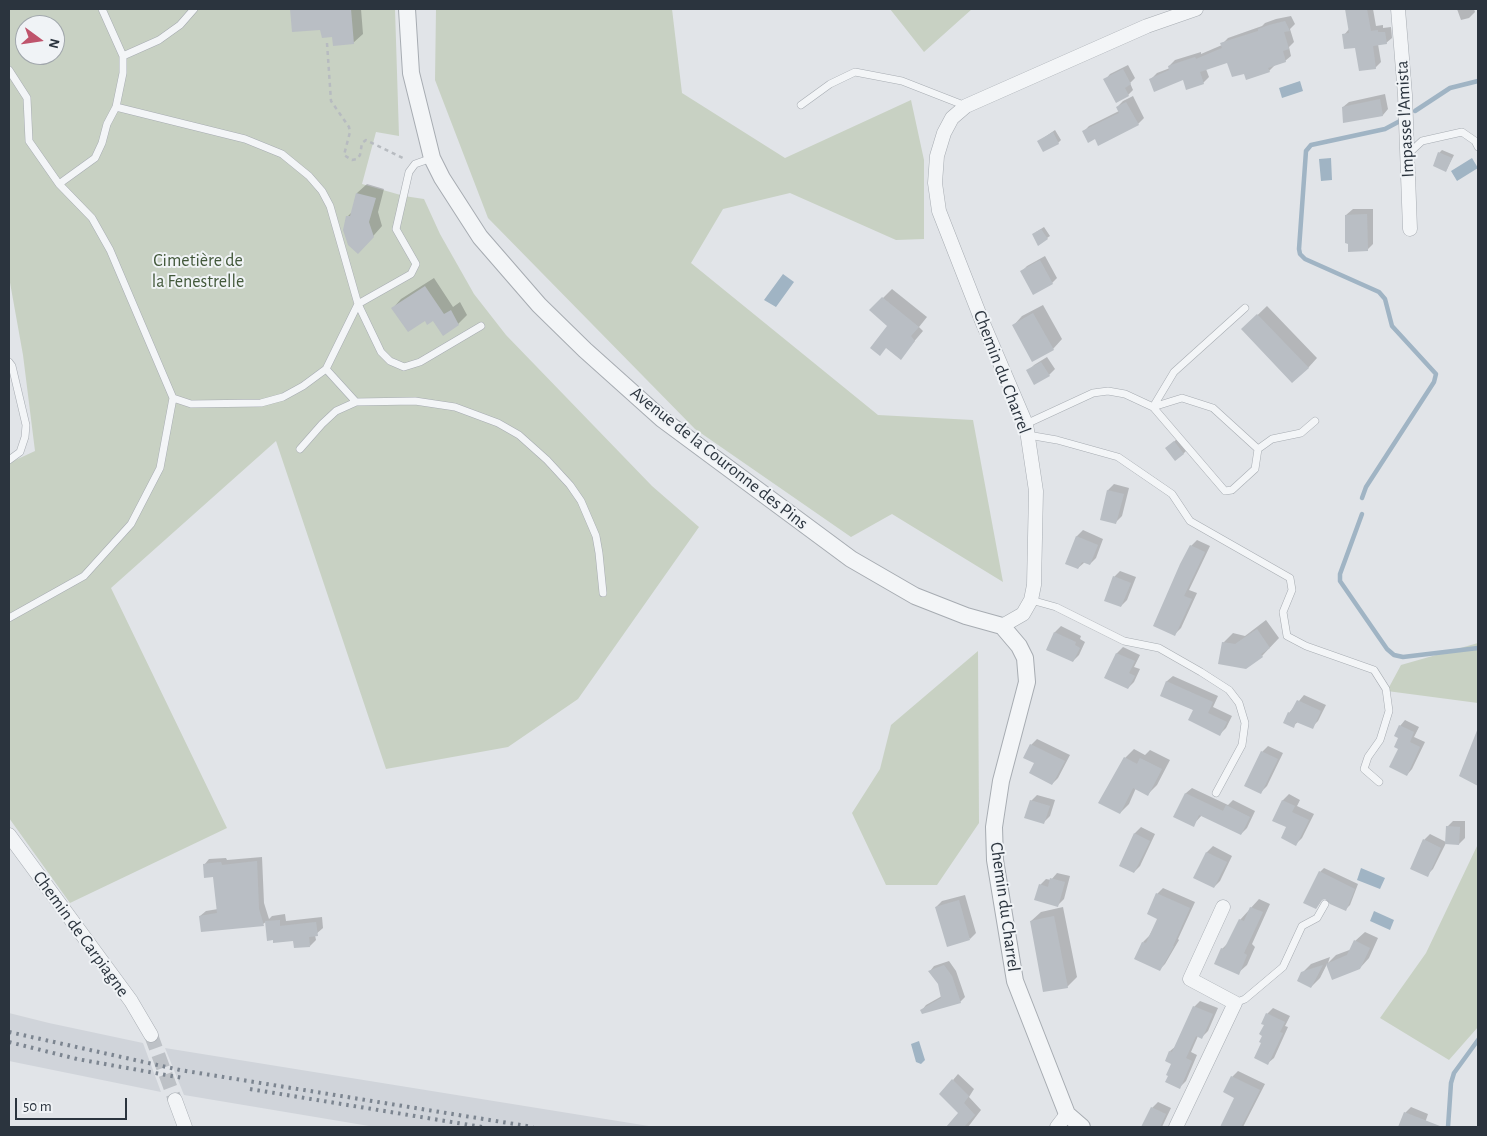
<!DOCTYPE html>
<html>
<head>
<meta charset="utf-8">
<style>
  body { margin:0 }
  #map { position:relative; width:1487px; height:1136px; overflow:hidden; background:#e1e4e8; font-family:"Alegreya Sans",sans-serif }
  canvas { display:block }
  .frame { position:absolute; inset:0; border:10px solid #2b343e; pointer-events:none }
  .north { position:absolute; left:15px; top:15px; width:50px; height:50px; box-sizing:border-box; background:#f0f3f6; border:1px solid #a1a7ac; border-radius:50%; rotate:104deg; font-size:14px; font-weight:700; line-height:20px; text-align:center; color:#2b343e }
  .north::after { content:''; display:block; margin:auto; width:18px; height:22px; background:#bf546c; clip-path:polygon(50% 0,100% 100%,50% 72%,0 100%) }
  .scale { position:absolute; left:15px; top:1098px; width:112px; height:22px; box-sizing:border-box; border:2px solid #2b343e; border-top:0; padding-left:6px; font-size:15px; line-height:18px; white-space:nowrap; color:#2b343e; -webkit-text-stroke:4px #f0f3f6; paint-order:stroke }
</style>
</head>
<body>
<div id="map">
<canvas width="1487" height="1136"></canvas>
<div class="frame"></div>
<div class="north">N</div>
<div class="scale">50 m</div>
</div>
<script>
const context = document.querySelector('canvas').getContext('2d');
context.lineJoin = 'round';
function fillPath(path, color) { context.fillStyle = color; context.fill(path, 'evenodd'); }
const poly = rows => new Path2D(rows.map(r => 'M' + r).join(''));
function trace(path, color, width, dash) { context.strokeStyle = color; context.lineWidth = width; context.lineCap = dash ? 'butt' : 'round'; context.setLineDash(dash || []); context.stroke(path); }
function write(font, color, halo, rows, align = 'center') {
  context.font = font + ' "Alegreya Sans",sans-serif'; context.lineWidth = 4; context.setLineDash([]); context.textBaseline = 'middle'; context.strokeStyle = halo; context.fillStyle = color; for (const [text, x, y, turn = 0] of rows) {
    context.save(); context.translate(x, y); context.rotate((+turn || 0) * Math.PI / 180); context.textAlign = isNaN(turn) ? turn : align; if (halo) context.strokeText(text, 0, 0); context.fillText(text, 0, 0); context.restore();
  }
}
const built = poly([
  [9,1013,49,1023,143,1043,161,1092,9,1061],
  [165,1048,655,1127,375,1127,184,1095]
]);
const green = poly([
  [9,9,395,9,399,136,376,132,362,184,404,196,424,199,440,234,474,294,506,335,652,486,699,527,578,699,508,747,386,769,276,441,111,588,227,828,70,903,9,818,9,463,35,451,23,355,9,277],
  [25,25,55,25,55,55,25,55],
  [436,9,672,9,682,93,785,158,911,100,924,160,924,239,896,240,790,193,723,209,691,263,878,415,973,420,1003,582,892,514,851,537,695,429,488,218,435,80],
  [890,9,972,9,924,52],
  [1478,643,1478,703,1387,691,1401,665],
  [978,651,979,823,937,885,886,885,852,813,880,769,891,725],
  [1478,844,1478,1027,1449,1060,1380,1018,1426,953]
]);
const water = poly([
  [1300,81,1303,91,1282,98,1279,88],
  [1331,158,1332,180,1321,181,1319,159],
  [1472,158,1478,168,1457,181,1451,171],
  [783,274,794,282,776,307,764,300],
  [1361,868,1385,878,1380,889,1357,880],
  [1374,911,1394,920,1390,930,1370,921],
  [919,1041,925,1060,921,1064,916,1062,911,1044]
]);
const shadow = poly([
  [293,9,361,9,363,34,353,43,333,36,292,10],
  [1346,9,1373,9,1376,26,1383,25,1383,28,1391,27,1392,38,1386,43,1378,44,1381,62,1375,68,1344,35,1349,29],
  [1457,9,1474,9,1475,12,1469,18,1461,20],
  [1291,16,1295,24,1290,29,1294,42,1289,47,1291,56,1285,61,1275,65,1269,71,1245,73,1228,61,1206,69,1209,77,1203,83,1183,79,1151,79,1157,73,1170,68,1169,66,1175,60,1201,52,1201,54,1222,45,1222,44,1228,38,1262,26,1265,23,1276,19],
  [1128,65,1135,78,1130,83,1133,90,1128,95,1105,80,1110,74],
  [1385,94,1388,109,1383,115,1343,107,1349,102],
  [1133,96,1144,118,1138,124,1095,138,1083,132,1089,126,1119,111,1117,107,1123,101],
  [1055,130,1061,140,1058,143,1039,141],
  [1442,150,1454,155,1446,171,1439,153],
  [367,184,384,189,378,212,382,226,367,243,347,217,353,211,357,193],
  [1353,209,1373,209,1373,244,1367,250,1349,242,1346,215],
  [1044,227,1050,236,1038,244,1036,232],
  [1045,256,1057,278,1052,283,1022,271,1027,266],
  [434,278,453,307,460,302,467,315,458,324,443,334,433,320,425,320,393,308,401,299],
  [892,289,927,317,919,327,923,331,900,358,889,326,871,310],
  [1043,305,1062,339,1053,349,1013,326,1022,316],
  [1267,306,1317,358,1308,368,1243,329],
  [1047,357,1055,369,1049,375,1028,371,1034,365],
  [1177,439,1186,451,1183,454,1169,446],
  [1114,484,1129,488,1122,516,1116,522,1101,519,1108,490],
  [1083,530,1103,539,1096,558,1090,564,1085,562,1078,568,1066,563,1077,536],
  [1197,540,1210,546,1189,590,1197,593,1181,628,1175,634,1191,546],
  [1120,571,1136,577,1127,600,1121,606,1114,577],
  [1266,620,1279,638,1262,656,1223,643,1233,633,1245,636],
  [1061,626,1081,636,1080,639,1085,642,1079,655,1073,661,1048,649,1055,632],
  [1123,647,1140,655,1134,667,1140,669,1134,682,1128,688,1106,677,1117,653],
  [1173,676,1218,696,1213,707,1232,716,1226,728,1220,734,1194,710,1161,695,1167,681],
  [1304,695,1326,705,1318,721,1312,727,1299,721,1293,726,1289,713],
  [1405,720,1419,727,1414,737,1425,742,1412,769,1407,775,1399,748,1400,726],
  [1037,739,1070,755,1058,778,1052,784,1036,763,1031,745],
  [1268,746,1283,753,1267,786,1261,792,1262,752],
  [1134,749,1145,755,1150,750,1170,760,1157,785,1148,794,1136,788,1129,804,1120,813,1125,758],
  [1192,788,1228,805,1233,800,1255,811,1247,828,1241,834,1202,815,1193,825,1175,816,1186,793],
  [1289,794,1300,800,1297,806,1314,814,1302,838,1296,844,1288,827,1274,820,1283,800],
  [1037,795,1055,800,1050,816,1044,822,1031,801],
  [1453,821,1465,821,1465,838,1459,844,1446,843,1433,869,1427,875,1424,840,1430,834,1446,842,1447,827],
  [1141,827,1155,834,1140,866,1134,872,1121,866,1135,833],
  [1213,846,1232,856,1220,881,1214,887,1195,878,1207,852],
  [262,857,264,903,269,919,272,916,285,914,286,921,322,917,323,928,315,935,316,940,310,946,294,939,266,922,263,924,200,916,206,911,218,909,214,875,204,865,209,859,226,858,227,860],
  [1324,868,1358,884,1350,905,1346,909,1326,897,1323,898,1316,908,1320,872],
  [1057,873,1070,876,1064,899,1058,905,1040,885,1046,879,1051,880],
  [1163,888,1195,902,1178,939,1179,940,1165,964,1159,970,1143,942,1149,936,1159,919,1157,894],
  [965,895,976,933,970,939,936,907,942,901],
  [1259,899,1270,904,1252,944,1255,947,1247,965,1238,973,1222,949,1228,943,1240,920],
  [1063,907,1077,977,1067,987,1031,921,1041,912],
  [1365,932,1378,938,1369,958,1360,968,1333,978,1327,964,1320,978,1311,987,1302,973,1311,964,1330,957,1328,963,1336,955,1352,949,1355,941],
  [949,961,956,971,965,997,960,1002,922,1010,926,1005,942,996,939,983,930,971,934,966],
  [1200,1001,1218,1008,1208,1031,1202,1037,1198,1036,1191,1052,1197,1055,1186,1081,1180,1087,1170,1051,1176,1046,1194,1007],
  [1273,1008,1290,1016,1285,1026,1288,1027,1274,1058,1268,1063,1265,1024,1267,1014],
  [1238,1071,1265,1084,1243,1127,1221,1127,1236,1097,1232,1077],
  [958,1074,974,1089,969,1097,981,1110,968,1127,955,1127,951,1123,960,1113,953,1080],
  [1158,1102,1171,1108,1162,1127,1142,1127,1152,1108],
  [1411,1107,1428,1114,1424,1126,1422,1127,1399,1127,1405,1113]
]);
const stream = poly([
  [1415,111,1450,88,1478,81],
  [1362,498,1366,487,1434,382,1436,374,1392,326,1385,299,1379,292,1305,259,1300,254,1299,249,1306,151,1311,145,1385,129,1400,121],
  [1362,514,1340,574,1340,581,1387,649,1394,655,1403,657,1478,648],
  [1448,1127,1451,1083,1454,1073,1478,1040]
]);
const building = poly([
  [290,9,351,9,354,44,333,46,332,37,322,38,320,30,292,32],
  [1345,9,1367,9,1371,31,1378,30,1378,32,1385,32,1387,44,1373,46,1376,69,1359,71,1355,48,1344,49,1342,34,1349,33],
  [1285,21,1290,31,1284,32,1289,49,1283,51,1286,62,1268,68,1270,72,1246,80,1244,74,1232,77,1227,63,1200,72,1204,84,1186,90,1183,80,1154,92,1149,79,1169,70,1168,66,1195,57,1196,59,1222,48,1220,43,1258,31,1258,29,1269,25],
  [1123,69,1131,84,1125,88,1129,96,1116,103,1103,79],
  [1380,99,1383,116,1343,123,1342,107],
  [1126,102,1139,125,1098,146,1095,139,1088,143,1082,131,1119,113,1116,107],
  [1053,132,1059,144,1043,152,1037,141],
  [1438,152,1452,158,1446,172,1433,166],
  [356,193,376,198,369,222,374,237,358,254,348,245,343,230,346,216,350,216],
  [1367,214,1368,251,1348,252,1348,244,1345,243,1345,215],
  [1041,229,1048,239,1038,246,1032,234],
  [1040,260,1053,284,1033,295,1020,271],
  [425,286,444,314,451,310,459,325,443,336,433,321,427,325,425,321,408,332,391,308],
  [882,297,919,327,911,336,915,341,901,360,886,348,880,356,870,348,887,326,869,310],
  [1033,313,1054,350,1032,362,1012,325],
  [1257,314,1309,368,1292,383,1241,329],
  [1041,362,1050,376,1034,385,1026,370],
  [1174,441,1184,454,1175,461,1165,448],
  [1107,490,1124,494,1116,524,1100,520],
  [1076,536,1098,545,1090,565,1082,562,1078,569,1065,564],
  [1190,545,1205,552,1184,596,1192,599,1175,636,1153,626,1180,564],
  [1113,576,1131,583,1121,607,1104,601],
  [1257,629,1270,648,1261,654,1263,657,1246,669,1218,664,1222,642,1235,644],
  [1054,632,1076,642,1075,645,1080,648,1073,662,1046,650],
  [1116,653,1135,661,1129,673,1135,676,1128,689,1104,678],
  [1166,681,1213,702,1208,713,1227,722,1220,736,1188,720,1193,710,1160,696],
  [1297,700,1321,711,1313,729,1296,722,1294,728,1283,723,1288,712,1290,713],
  [1399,725,1414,732,1410,742,1420,747,1407,776,1389,767,1398,749,1394,747,1398,738,1394,736],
  [1478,728,1478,786,1459,776],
  [1030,744,1065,761,1052,785,1029,773,1034,763,1023,758],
  [1261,751,1278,759,1261,794,1244,786],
  [1124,757,1137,764,1140,758,1162,769,1148,796,1133,788,1120,814,1098,803],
  [1185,793,1223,811,1226,805,1250,817,1241,835,1199,815,1194,827,1173,817],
  [1030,800,1050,806,1044,824,1024,818],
  [1282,800,1295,806,1292,812,1309,820,1296,846,1281,838,1286,827,1272,821],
  [1446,826,1460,827,1459,845,1445,844],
  [1134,833,1150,841,1134,873,1119,866],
  [1423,839,1441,848,1428,877,1410,869],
  [1206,852,1227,862,1214,888,1193,878],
  [257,861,259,909,264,926,201,932,199,916,217,913,213,877,204,878,203,864,221,862,222,865],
  [1319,871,1355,889,1346,911,1330,904,1325,899,1322,900,1316,909,1303,903],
  [1050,878,1065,882,1058,907,1034,900,1039,884,1048,887],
  [1156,893,1190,908,1173,946,1174,946,1160,971,1134,959,1142,942,1146,943,1157,919,1147,914],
  [959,900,970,940,947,947,935,907],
  [1250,907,1263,912,1244,953,1247,955,1239,975,1214,964,1221,948,1224,949,1239,919,1244,921],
  [1054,916,1068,988,1043,992,1030,921],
  [280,920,280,926,316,922,318,936,309,937,310,947,294,948,293,941,273,943,273,940,267,941,265,921],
  [1354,940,1370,948,1360,969,1332,980,1326,964,1347,955],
  [944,965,952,976,961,1003,922,1014,920,1010,941,998,938,984,928,971],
  [1323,965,1311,988,1297,981,1301,972],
  [1193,1006,1213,1014,1202,1039,1196,1036,1186,1058,1192,1061,1180,1089,1165,1082,1168,1076,1166,1075,1171,1064,1165,1061,1169,1051,1172,1052],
  [1266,1013,1285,1022,1280,1032,1283,1033,1268,1065,1254,1058,1261,1043,1259,1042,1262,1036,1259,1034,1264,1025,1261,1024],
  [1231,1076,1260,1090,1241,1127,1220,1127,1234,1098,1223,1092],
  [952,1079,969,1096,964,1103,975,1115,964,1127,946,1127,958,1113,939,1094],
  [1151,1107,1166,1114,1160,1127,1141,1127],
  [1404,1112,1440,1126,1439,1127,1398,1127]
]);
const minorTunnel = poly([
  [151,1035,175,1100]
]);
const path = poly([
  [327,43,331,101,349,127,350,132,344,155,352,160,357,159,360,155,362,143,366,140,405,159]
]);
const service = poly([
  [123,56,159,40,180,25,194,9],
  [9,70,27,98,29,141,59,184,92,218,110,250,173,398,191,404,261,403,283,397,303,386,326,369,358,304,411,274,416,264,396,229,409,172,415,164,432,158],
  [801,105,830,84,855,72,902,81,966,106],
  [116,107,245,139,282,154,309,176,322,191,330,206,358,304,381,352,390,361,404,367,420,362,481,326],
  [1407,155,1422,141,1462,132,1475,141,1478,147],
  [59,184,95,158,102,143,107,124,116,107,123,73,123,56,102,9],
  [9,362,12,366,26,425,25,437,20,452,9,460],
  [326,369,356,402],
  [1153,407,1174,372,1245,308],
  [1153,407,1182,398,1213,408,1258,449],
  [1026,424,1093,393,1108,391,1125,394,1153,407,1225,491,1232,490,1255,469,1258,449,1272,439,1301,433,1315,421],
  [1028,435,1057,440,1118,457,1172,494,1190,521,1290,578,1292,590,1283,612,1287,636,1306,646,1374,670,1386,689,1389,711,1380,740,1368,757,1364,769,1379,782],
  [300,449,322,424,336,411,356,402,415,401,455,407,498,423,519,435,547,460,570,485,581,501,596,536,599,553,603,593],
  [1031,600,1056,607,1124,641,1159,648,1201,672,1229,690,1239,703,1245,723,1242,745,1216,793],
  [9,618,84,576,131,524,160,468,173,398],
  [1235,1003,1245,999,1283,967,1302,926,1317,918,1325,904]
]);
const minor = poly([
  [1398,9,1405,95,1410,229],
  [1002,626,1023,614,1031,600,1034,585,1036,491,1026,424,982,321,939,211,935,183,937,156,944,133,952,118,966,106,1147,26,1196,9],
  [9,835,131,1001,151,1035],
  [175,1100,185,1127],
  [1057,1127,1067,1114],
  [1176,1127,1235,1003,1190,979,1223,907]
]);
const tertiary = poly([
  [407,9,411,73,432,158,442,178,480,237,539,305,585,350,662,419,851,559,915,596,966,616,1002,626,1019,646,1025,658,1027,682,1001,781,994,827,995,860,1015,981,1067,1114,1082,1127]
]);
const rail = poly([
  [9,1032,180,1070,533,1127],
  [9,1042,77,1059,183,1078],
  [250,1089,482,1127]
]);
const streetNames = [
  ["Impasse l'Amista",1405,119,-93],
  ["Chemin du Charrel",1002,372,69],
  ["Avenue de la Couronne des Pins",719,458,38],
  ["Chemin du Charrel",1005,907,82],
  ["Chemin de Carpiagne",81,934,54]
];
const parkNames = [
  ["Cimetière de",198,261],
  ["la Fenestrelle",198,282]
];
fillPath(built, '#d0d4da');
fillPath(green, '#c8d1c3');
fillPath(water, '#a0b4c4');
fillPath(shadow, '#0003');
trace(stream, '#a0b4c4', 4.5);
fillPath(building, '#b9bec4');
trace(minorTunnel, '#bdc1c6', 14, [14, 7]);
trace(service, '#a7acb2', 8);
trace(minor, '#a7acb2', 15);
trace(tertiary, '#a7acb2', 18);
trace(path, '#b7bbc0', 2.5, [4, 4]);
trace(service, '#f3f5f7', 7);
trace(minor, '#f3f5f7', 14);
trace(tertiary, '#f3f5f7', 16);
trace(rail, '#7c8590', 4, [2.5, 5]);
write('18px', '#2b343e', '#f0f3f6', streetNames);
write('18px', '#42583a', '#f0f3f6', parkNames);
</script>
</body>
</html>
